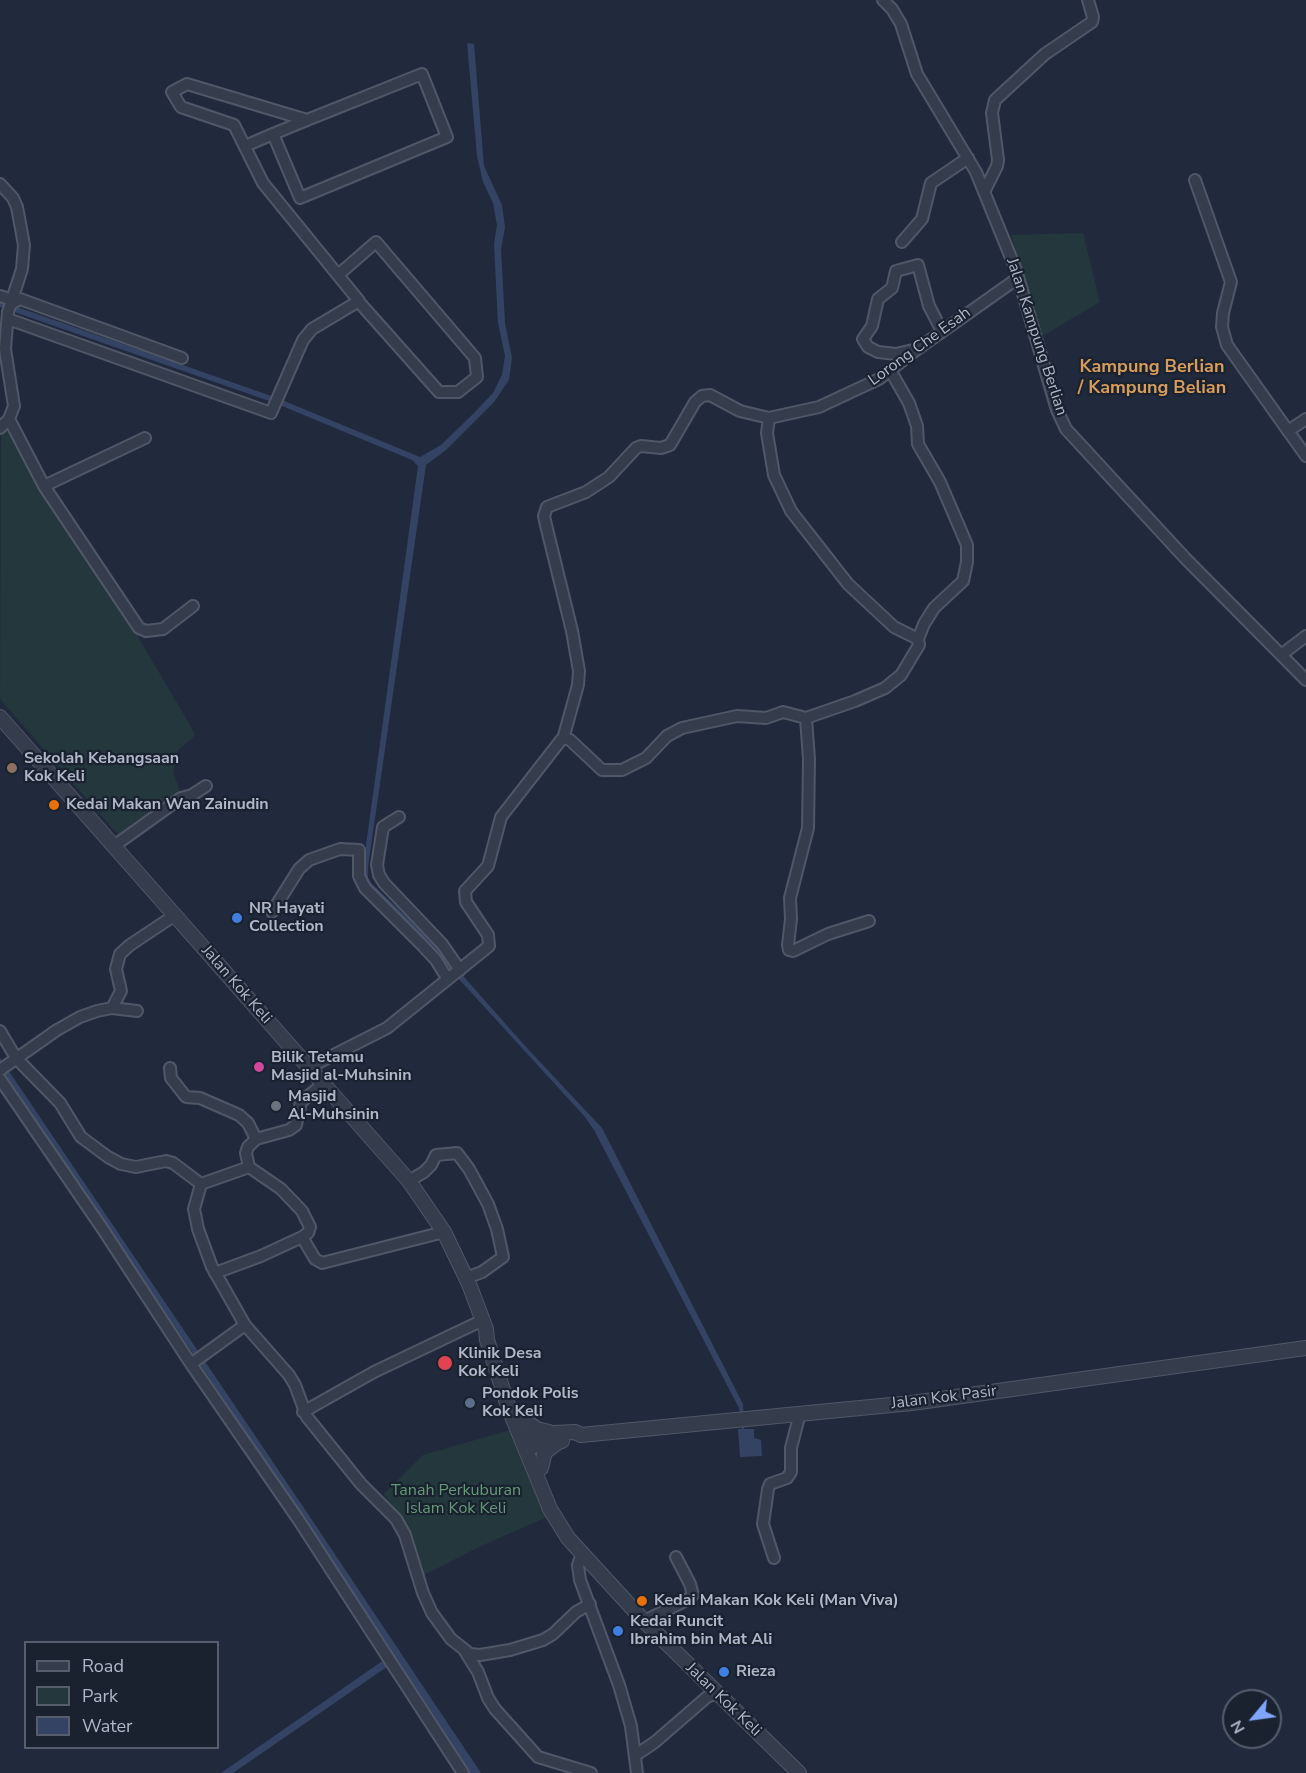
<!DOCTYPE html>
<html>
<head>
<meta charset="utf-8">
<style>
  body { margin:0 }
  #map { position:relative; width:1306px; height:1773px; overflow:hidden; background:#212a3c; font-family:"Nunito Sans",sans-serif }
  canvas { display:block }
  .legend { position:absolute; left:24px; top:1641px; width:195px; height:108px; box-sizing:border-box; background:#1a2230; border:2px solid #565e6d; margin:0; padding:8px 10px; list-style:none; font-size:18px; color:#b0b7c8 }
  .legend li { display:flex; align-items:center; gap:12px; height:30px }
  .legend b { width:30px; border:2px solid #565e6d }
  .north { position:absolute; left:1222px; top:1689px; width:60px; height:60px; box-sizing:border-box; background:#1a2230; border:2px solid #565e6d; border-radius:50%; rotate:241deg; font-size:16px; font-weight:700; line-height:24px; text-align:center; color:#b0b7c8 }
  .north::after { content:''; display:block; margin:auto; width:21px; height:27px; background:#81a5fc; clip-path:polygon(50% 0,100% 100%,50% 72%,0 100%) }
</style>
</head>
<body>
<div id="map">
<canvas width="1306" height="1773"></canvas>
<ul class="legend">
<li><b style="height:8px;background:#353c4c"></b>Road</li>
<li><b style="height:16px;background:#23373d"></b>Park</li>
<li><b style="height:16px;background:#344364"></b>Water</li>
</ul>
<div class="north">N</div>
</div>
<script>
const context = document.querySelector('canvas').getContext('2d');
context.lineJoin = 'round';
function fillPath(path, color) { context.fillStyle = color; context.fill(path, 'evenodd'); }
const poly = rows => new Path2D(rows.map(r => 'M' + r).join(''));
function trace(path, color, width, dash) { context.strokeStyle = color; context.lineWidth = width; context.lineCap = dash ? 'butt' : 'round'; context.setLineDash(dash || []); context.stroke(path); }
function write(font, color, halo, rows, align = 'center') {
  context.font = font + ' "Nunito Sans",sans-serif'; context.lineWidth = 4.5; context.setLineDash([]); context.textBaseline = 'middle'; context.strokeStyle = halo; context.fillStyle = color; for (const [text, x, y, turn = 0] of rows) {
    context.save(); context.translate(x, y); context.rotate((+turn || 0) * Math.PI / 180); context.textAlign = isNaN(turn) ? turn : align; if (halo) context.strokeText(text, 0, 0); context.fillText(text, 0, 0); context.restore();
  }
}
const green = poly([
  [1083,233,1100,302,1041,337,1011,235],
  [1,430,10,432,52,510,136,633,195,734,193,738,178,750,173,772,181,794,120,837,0,699],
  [510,1430,547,1517,479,1547,422,1576,407,1527,384,1494,423,1455]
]);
const water = poly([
  [467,43,474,44,484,166,502,205,505,227,501,249,505,323,512,358,509,380,494,402,446,450,426,465,368,867,368,878,372,884,433,942,527,1048,602,1128,743,1404,744,1429,754,1429,754,1438,761,1440,762,1456,740,1457,738,1429,742,1429,739,1408,594,1130,585,1117,447,966,430,944,369,886,364,876,363,867,418,466,412,460,275,403,0,307,0,301,277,398,420,457,441,445,474,413,493,393,502,375,505,356,498,323,494,244,497,225,493,203,483,182,477,156],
  [0,1058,308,1514,481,1773,469,1773,394,1662,233,1773,221,1773,391,1655,303,1517,0,1067]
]);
const minor = poly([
  [883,0,892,9,901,24,917,74,976,172,1016,270,1057,410,1066,429,1185,558,1306,680],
  [245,146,273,134,307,120,422,74,447,137,300,198,273,134],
  [1195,180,1231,282,1223,313,1222,327,1227,345,1306,456],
  [0,184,13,198,17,207,24,245,22,269,8,312,5,349,14,406,9,419,0,428],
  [984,192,997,166,998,160,992,113,995,100,1045,54,1092,22,1093,17,1088,0],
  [902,242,922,219,931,183,968,158],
  [338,275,376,242,475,358,477,377,458,392,439,392,359,302],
  [0,296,12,300],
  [11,304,20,299,182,358],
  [8,319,271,413,303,340,312,329,359,301,263,183,234,125,181,107,172,92,187,84,307,120],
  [913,350,896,354,878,352,868,347,863,339,872,326,878,299,892,288,896,271,918,265,929,306,942,331],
  [890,370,909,403,917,426,918,444,940,482,967,545,967,562,963,581,934,608,924,624,918,639],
  [9,419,44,486,139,628,146,631,163,629,193,606],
  [1288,431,1306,419],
  [44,486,145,438],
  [1281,655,1306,636],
  [806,718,809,759,808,828,790,898,791,919,788,945,789,950,793,951,828,934,869,921],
  [563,739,578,685,579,671,572,631,546,525,544,516,547,507,586,492,609,477,636,448,641,446,661,448,670,445,695,402,702,396,710,395,740,411,769,418,819,407,879,379,916,350,1018,278],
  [399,817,383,827,377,865,379,875,384,883,442,944,460,970],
  [114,846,181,798,192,795,206,786],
  [272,912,299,869,309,860,340,849,359,850,359,876,365,888,422,945,436,960,447,978],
  [112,1008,121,991,116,969,120,954,130,945,175,915],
  [0,1031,16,1058,60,1103,81,1137,108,1157,121,1164,136,1167,166,1161,173,1163,201,1184],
  [170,1068,171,1078,186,1097,200,1098,239,1115,248,1123,256,1139],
  [308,1068,387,1028,489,946,488,935,466,902,465,891,488,866,501,817,561,740,565,738,570,740,602,770,622,770,646,758,667,736,682,728,737,716,766,718,783,712,806,718,855,701,885,688,901,675,919,645,918,639,894,627,848,584,791,511,774,475,767,433,769,418],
  [0,1070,57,1030,80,1017,97,1011,112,1008,137,1011],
  [0,1079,102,1228,191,1364,298,1519,463,1773],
  [409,1181,424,1172,431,1165,436,1155,457,1153,469,1169,488,1204,497,1229,503,1257,482,1272,466,1278],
  [201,1184,194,1209,198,1229,212,1267,245,1325],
  [201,1184,249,1167],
  [302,1237,308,1233,310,1227,302,1211,281,1189,249,1167,246,1153,248,1147,256,1139,289,1130,296,1125,301,1102,323,1084],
  [215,1273,261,1256,302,1237,315,1259,322,1263,444,1232],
  [191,1364,245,1325,289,1375,295,1385,307,1417,361,1484,396,1519,405,1535,423,1593,432,1613,451,1639,470,1654,480,1655,510,1650,543,1640,553,1634,576,1612,590,1604],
  [303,1412,374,1372,483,1320],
  [582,1554,578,1565,580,1580,619,1685,631,1726,637,1773],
  [774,1558,763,1524,768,1489,770,1484,787,1478,791,1472,791,1448,800,1413],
  [644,1621,687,1600,693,1595,690,1584,676,1557],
  [465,1651,478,1672,488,1698,495,1709,538,1757,591,1773],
  [636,1755,655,1742,707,1697,716,1693]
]);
const tertiary = poly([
  [0,717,409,1181,444,1232,469,1284,486,1329,487,1340,509,1409,550,1509,568,1538,644,1621,799,1773],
  [522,1419,537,1429,549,1432],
  [529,1442,530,1436,555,1433,575,1432,581,1435,912,1403,1306,1348],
  [529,1442,533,1446,562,1441],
  [541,1468,545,1452,557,1443]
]);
const markers = [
  [12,768,6,"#8d6e63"],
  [54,805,6,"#e8710a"],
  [237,918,6,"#3f7fe0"],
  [259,1067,6,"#d1479c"],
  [276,1106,6,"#6b7280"],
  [445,1363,8,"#e0444e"],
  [470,1403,6,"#5c6f8a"],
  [642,1601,6,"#e8710a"],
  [618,1631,6,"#3f7fe0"],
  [724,1672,6,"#3f7fe0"]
];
const streetNames = [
  ["Jalan Kampung Berlian",1036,337,72],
  ["Lorong Che Esah",920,347,-36],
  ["Jalan Kok Keli",236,985,49],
  ["Jalan Kok Pasir",944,1398,-7],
  ["Jalan Kok Keli",723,1700,44]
];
const poiNames = [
  ["Sekolah Kebangsaan",24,759],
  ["Kok Keli",24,777],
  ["Kedai Makan Wan Zainudin",66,805],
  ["NR Hayati",249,909],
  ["Collection",249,927],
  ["Bilik Tetamu",271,1058],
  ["Masjid al-Muhsinin",271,1076],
  ["Masjid",288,1097],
  ["Al-Muhsinin",288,1115],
  ["Klinik Desa",458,1354],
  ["Kok Keli",458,1372],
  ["Pondok Polis",482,1394],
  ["Kok Keli",482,1412],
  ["Kedai Makan Kok Keli (Man Viva)",654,1601],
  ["Kedai Runcit",630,1622],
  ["Ibrahim bin Mat Ali",630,1640],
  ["Rieza",736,1672]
];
const parkNames = [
  ["Tanah Perkuburan",456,1491],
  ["Islam Kok Keli",456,1509]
];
const neighbourhoodNames = [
  ["Kampung Berlian",1152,368],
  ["/ Kampung Belian",1152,389]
];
fillPath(green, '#23373d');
fillPath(water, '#344364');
trace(minor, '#505767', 14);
trace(tertiary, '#505767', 16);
trace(minor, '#353c4c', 10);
trace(tertiary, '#353c4c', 14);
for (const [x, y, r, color] of markers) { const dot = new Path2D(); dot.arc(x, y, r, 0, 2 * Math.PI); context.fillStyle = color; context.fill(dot); trace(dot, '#1a2230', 2); }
write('16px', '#b0b7c8', '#1a2230', streetNames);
write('bold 16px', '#b0b7c8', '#1a2230', poiNames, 'left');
write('16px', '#669a77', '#1a2230', parkNames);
write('bold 18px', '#d89c5b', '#1a2230', neighbourhoodNames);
</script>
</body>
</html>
